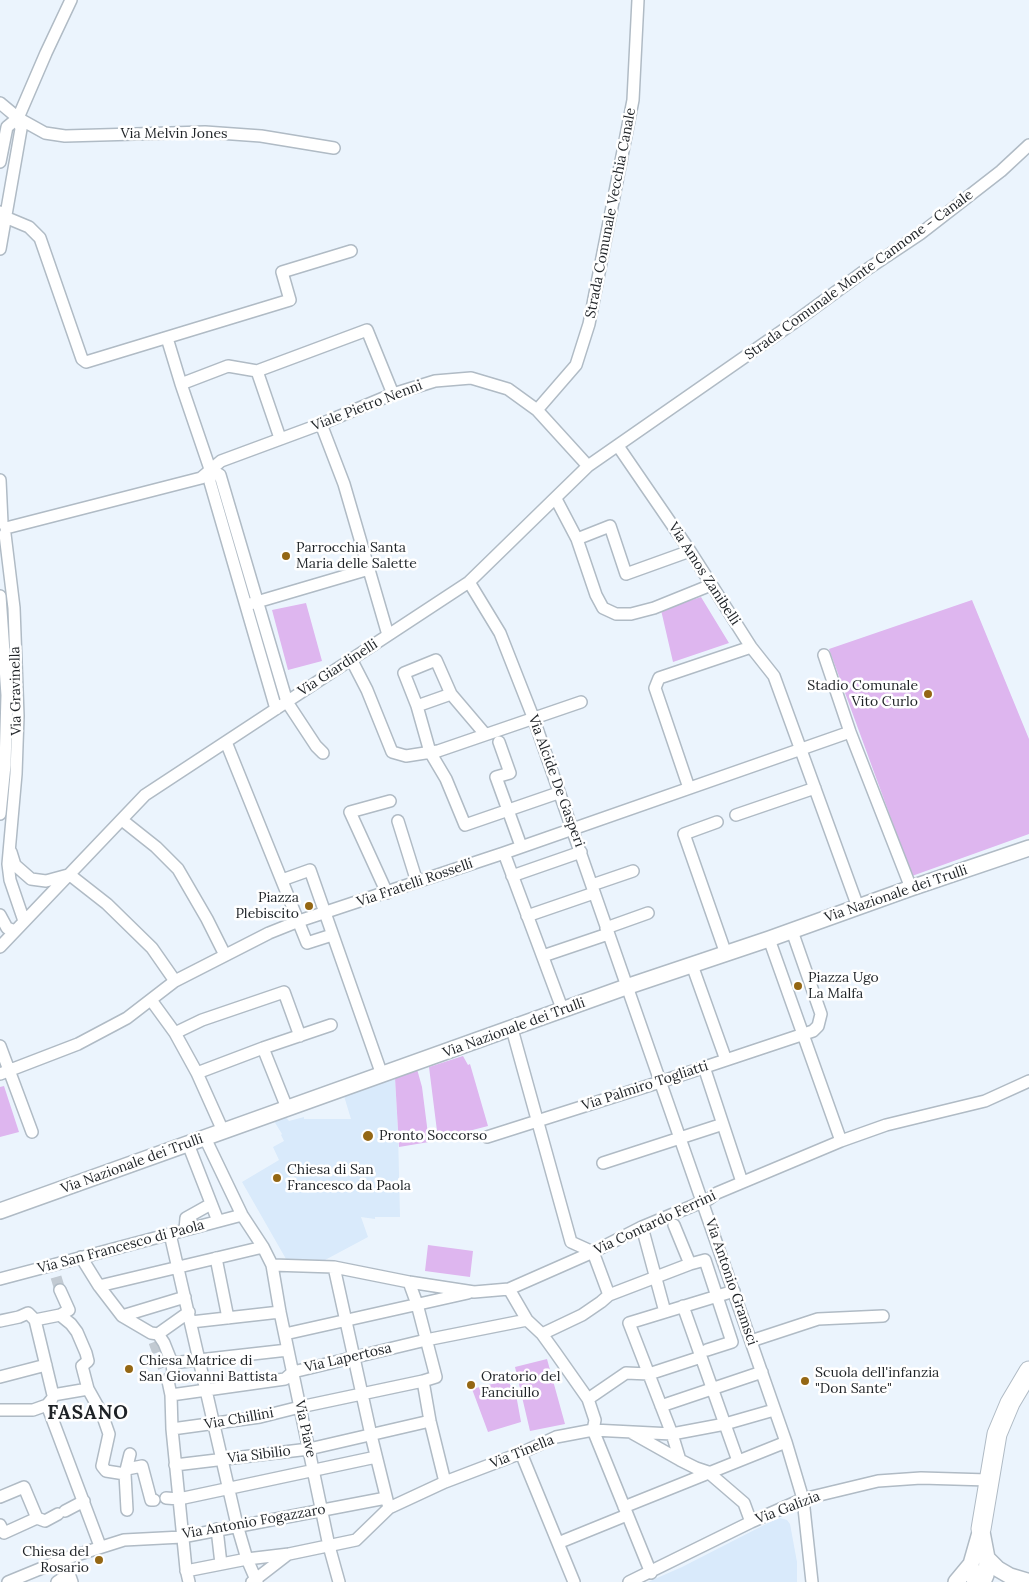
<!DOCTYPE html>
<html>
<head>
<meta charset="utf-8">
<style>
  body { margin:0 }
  canvas { display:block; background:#ebf4fd }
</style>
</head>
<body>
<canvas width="1029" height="1582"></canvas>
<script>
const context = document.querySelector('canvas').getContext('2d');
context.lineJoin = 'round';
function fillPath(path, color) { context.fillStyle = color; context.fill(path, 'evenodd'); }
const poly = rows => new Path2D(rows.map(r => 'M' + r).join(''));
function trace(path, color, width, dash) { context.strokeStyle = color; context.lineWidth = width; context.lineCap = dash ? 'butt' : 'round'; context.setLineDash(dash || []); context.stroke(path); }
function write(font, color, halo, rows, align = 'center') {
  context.font = font + ' Lora,serif'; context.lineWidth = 5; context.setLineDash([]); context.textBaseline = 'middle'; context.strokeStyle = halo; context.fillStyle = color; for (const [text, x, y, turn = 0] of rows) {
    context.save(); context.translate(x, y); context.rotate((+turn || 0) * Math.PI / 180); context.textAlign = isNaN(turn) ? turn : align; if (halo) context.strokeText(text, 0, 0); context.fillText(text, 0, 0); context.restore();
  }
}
const built = poly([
  [395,1078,398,1132,400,1217,375,1217,375,1219,361,1217,368,1237,325,1260,286,1259,242,1182,279,1160,273,1147,284,1141,281,1135,282,1134,274,1121,285,1116,289,1121,304,1117,304,1119,351,1119,344,1096],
  [780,1518,787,1520,790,1524,797,1562,797,1582,648,1582,682,1567,770,1522]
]);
const green = poly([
  [701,597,729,643,673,662,661,610],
  [972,600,1029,739,1029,834,912,876,829,649],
  [306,603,322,661,288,670,272,610],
  [463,1056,468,1065,470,1064,488,1126,438,1139,429,1067],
  [417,1069,422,1087,429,1142,399,1147,395,1078],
  [4,1086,19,1132,0,1137,0,1087],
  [428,1245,473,1251,470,1277,425,1271],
  [547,1359,565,1424,530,1431,515,1367],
  [508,1380,517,1400,521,1422,488,1432,472,1389]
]);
const minorTunnel = poly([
  [56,1277,60,1290],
  [154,1342,166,1375]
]);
const minor = poly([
  [0,103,18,118,45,133,65,136,205,132,261,136,334,148],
  [18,118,46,53,71,0],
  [0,162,7,127,18,118],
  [0,212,5,217,29,227,40,238,82,359,86,362,290,300,282,272,351,251],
  [0,249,21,129,18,118],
  [167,338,181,384,210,469,210,482,276,709],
  [257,371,280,438],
  [181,384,228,366,257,371,367,330,393,394],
  [537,410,576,365,589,324,633,100,638,0],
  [321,424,344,484,388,635],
  [618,446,690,551,751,647,774,676,858,907],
  [210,469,220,475,287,702,316,746,323,753],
  [0,480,2,523],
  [556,499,577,539,596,595,603,608,616,614,631,614,654,608,711,585],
  [6,528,201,478,221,461,321,424,393,394,435,381,471,378,508,389,537,410,588,466],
  [5,534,14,608,18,716,16,774,8,864,10,880,24,921],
  [577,539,610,526,626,574,690,551],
  [469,582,500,633,533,717,786,1442,803,1499,812,1582],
  [0,596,7,695,5,765,0,814],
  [250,604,369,569],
  [824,655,850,732,911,888],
  [351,659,367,690,392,752,406,756,438,751,581,702],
  [417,706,451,694],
  [485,734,451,694,436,660,404,673,417,706,430,752,446,779,465,825,558,793],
  [226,742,307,943,332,935],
  [499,742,510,773,496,777,521,846],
  [689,788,655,688,659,678,751,647],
  [736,815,815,788],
  [122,820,156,847,178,869,207,919,225,955],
  [398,821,417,882],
  [717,822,684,834,726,954],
  [11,852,15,865,31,879,46,881,68,875],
  [504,853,563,1011],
  [70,875,107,904,152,948,175,981],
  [512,876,581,852],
  [282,880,310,870,382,1075],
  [592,885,633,871],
  [387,893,350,812,390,801],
  [0,915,7,928,15,931],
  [527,916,594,893],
  [606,928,648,913],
  [769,939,841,1141],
  [0,947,145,795,469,582,588,466,792,324,863,272,920,234,1001,171,1029,145],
  [543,956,608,934],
  [692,965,726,1060],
  [151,1000,175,1033,197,1073,223,1131],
  [512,1029,571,1242,593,1252,609,1295,690,1264,674,1225],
  [175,1033,202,1020,284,992,300,1036],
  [0,1046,32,1132],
  [263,1048,287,1108],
  [704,1067,742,1182],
  [197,1073,263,1048,331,1025],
  [0,1074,78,1044,127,1018,175,981,269,933,299,921,504,853,850,732],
  [487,1137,660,1082,813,1031,818,1026,821,1014,792,931],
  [205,1138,242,1215,263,1247,272,1265,280,1312,329,1546,339,1582],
  [188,1144,218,1221],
  [603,1163,717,1126],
  [642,1227,665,1312],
  [185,1230,186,1218,211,1204],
  [170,1234,237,1525,247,1559,257,1582],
  [81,1257,99,1286,122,1316,151,1333,158,1334,164,1343,172,1363,173,1373,168,1381,171,1395,172,1429,186,1569,189,1582],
  [216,1258,228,1318],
  [690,1264,705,1260,732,1342,707,1350],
  [272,1265,334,1267,409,1282,474,1292,509,1289,593,1252,642,1227,709,1199,717,1193,841,1141,886,1125,985,1101,1029,1081],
  [334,1267,371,1435,388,1504],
  [0,1279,242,1215],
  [409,1282,417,1304,436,1377,423,1381,430,1421,445,1482],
  [99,1286,263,1247],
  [509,1289,527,1320,542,1334,555,1352,588,1399,595,1420,593,1430,651,1573],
  [683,1306,738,1461],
  [60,1315,71,1324,77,1332,86,1353,88,1361,82,1366,88,1389,102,1414,109,1434,102,1466,106,1471,125,1474],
  [122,1316,185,1297],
  [35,1320,60,1315,69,1310,60,1290],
  [0,1321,19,1317,28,1313,35,1320,53,1395],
  [191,1322,280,1312],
  [158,1334,189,1312],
  [285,1334,468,1293],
  [542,1334,582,1315,601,1302,609,1295],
  [751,1341,818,1319,883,1316],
  [172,1363,288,1350],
  [0,1377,46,1365],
  [53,1395,88,1389],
  [171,1395,285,1379,293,1372,426,1340,527,1320],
  [588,1399,626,1373,649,1374,701,1357],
  [47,1405,100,1546],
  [661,1406,762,1372],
  [0,1410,33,1410,47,1405,52,1399],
  [172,1429,260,1417,300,1407,423,1381],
  [632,1433,680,1460,696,1468,708,1472,744,1503,751,1522],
  [521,1453,574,1582],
  [680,1460,672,1434,629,1323,734,1291],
  [175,1465,309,1449,430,1421],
  [127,1469,142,1466,151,1500,154,1500],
  [0,1497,24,1487,37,1518,4,1533,0,1525],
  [166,1498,179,1499,376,1457],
  [624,1507,786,1442],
  [127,1510,125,1474,130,1454],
  [65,1511,84,1501],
  [37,1518,45,1521,58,1514],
  [217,1529,221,1564],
  [558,1543,627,1515],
  [64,1559,72,1582],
  [186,1571,247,1559,289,1554,356,1540,389,1508,445,1482,521,1453,556,1437,593,1430,672,1434,725,1424,774,1410],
  [8,1582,64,1559,124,1540,182,1537,386,1498],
  [57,1582,69,1574],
  [252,1582,287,1555],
  [629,1582,751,1522,803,1499,878,1481,921,1478,988,1480]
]);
const tertiary = poly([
  [0,1211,626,987,769,939,911,888,1029,848],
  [982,1532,987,1558,986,1575,983,1582],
  [987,1558,998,1569,1010,1576,1027,1581],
  [956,1582,971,1564],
  [976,1582,973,1577,971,1564,981,1529]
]);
const primary = poly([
  [981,1529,997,1434,1010,1403,1029,1371]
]);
const markers = [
  [286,556,5,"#946714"],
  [928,694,5,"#946714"],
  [309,906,5,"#946714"],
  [798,986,5,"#946714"],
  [368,1136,6,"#946714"],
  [277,1178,5,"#946714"],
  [129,1369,5,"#946714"],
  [805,1381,5,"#946714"],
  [471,1385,5,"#946714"],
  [99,1560,5,"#946714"]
];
const streetNames = [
  ["Via Melvin Jones",174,134],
  ["Strada Comunale Vecchia Canale",611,213,-79],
  ["Strada Comunale Monte Cannone - Canale",859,275,-36],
  ["Viale Pietro Nenni",367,406,-21],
  ["Via Amos Zanibelli",704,574,57],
  ["Via Giardinelli",338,668,-33],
  ["Via Gravinella",16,691,-91],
  ["Via Alcide De Gasperi",556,781,70],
  ["Via Fratelli Rosselli",415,883,-19],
  ["Via Nazionale dei Trulli",896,894,-19],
  ["Via Nazionale dei Trulli",514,1028,-20],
  ["Via Palmiro Togliatti",645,1086,-18],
  ["Via Nazionale dei Trulli",132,1164,-20],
  ["Via Contardo Ferrini",655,1223,-25],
  ["Via San Francesco di Paola",121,1247,-15],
  ["Via Antonio Gramsci",731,1282,71],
  ["Via Lapertosa",348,1358,-13],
  ["Via Chillini",239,1419,-10],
  ["Via Piave",305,1429,78],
  ["Via Tinella",522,1452,-22],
  ["Via Sibilio",259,1455,-7],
  ["Via Galizia",788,1508,-21],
  ["Via Antonio Fogazzaro",254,1522,-10]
];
const poiNames = [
  ["Parrocchia Santa",296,548],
  ["Maria delle Salette",296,564],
  ["Stadio Comunale",918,686,"right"],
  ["Vito Curlo",918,702,"right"],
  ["Piazza",299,898,"right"],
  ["Plebiscito",299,914,"right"],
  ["Piazza Ugo",808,978],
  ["La Malfa",808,994],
  ["Pronto Soccorso",379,1136],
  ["Chiesa di San",287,1170],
  ["Francesco da Paola",287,1186],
  ["Chiesa Matrice di",139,1361],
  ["San Giovanni Battista",139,1377],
  ["Scuola dell'infanzia",815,1373],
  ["\"Don Sante\"",815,1389],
  ["Oratorio del",481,1377],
  ["Fanciullo",481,1393],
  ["Chiesa del",89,1552,"right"],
  ["Rosario",89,1568,"right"]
];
const districtNames = [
  ["FASANO",88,1414]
];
fillPath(built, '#d9eafb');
fillPath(green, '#deb6ef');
trace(minorTunnel, '#c2cad2', 11, [11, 5.5]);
trace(minor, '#b0bbc5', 14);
trace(tertiary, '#b0bbc5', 18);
trace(primary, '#b0bbc5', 21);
trace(minor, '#fff', 11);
trace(tertiary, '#fff', 15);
trace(primary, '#fff', 19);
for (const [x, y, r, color] of markers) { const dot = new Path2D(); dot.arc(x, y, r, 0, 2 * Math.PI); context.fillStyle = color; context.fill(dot); trace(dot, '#fff', 2); }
write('14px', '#1e2226', '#fff', streetNames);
write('14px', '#1e2226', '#fff', poiNames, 'left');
context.letterSpacing = '1px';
write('bold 19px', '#1e2226', '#fff', districtNames);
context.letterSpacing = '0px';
</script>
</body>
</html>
